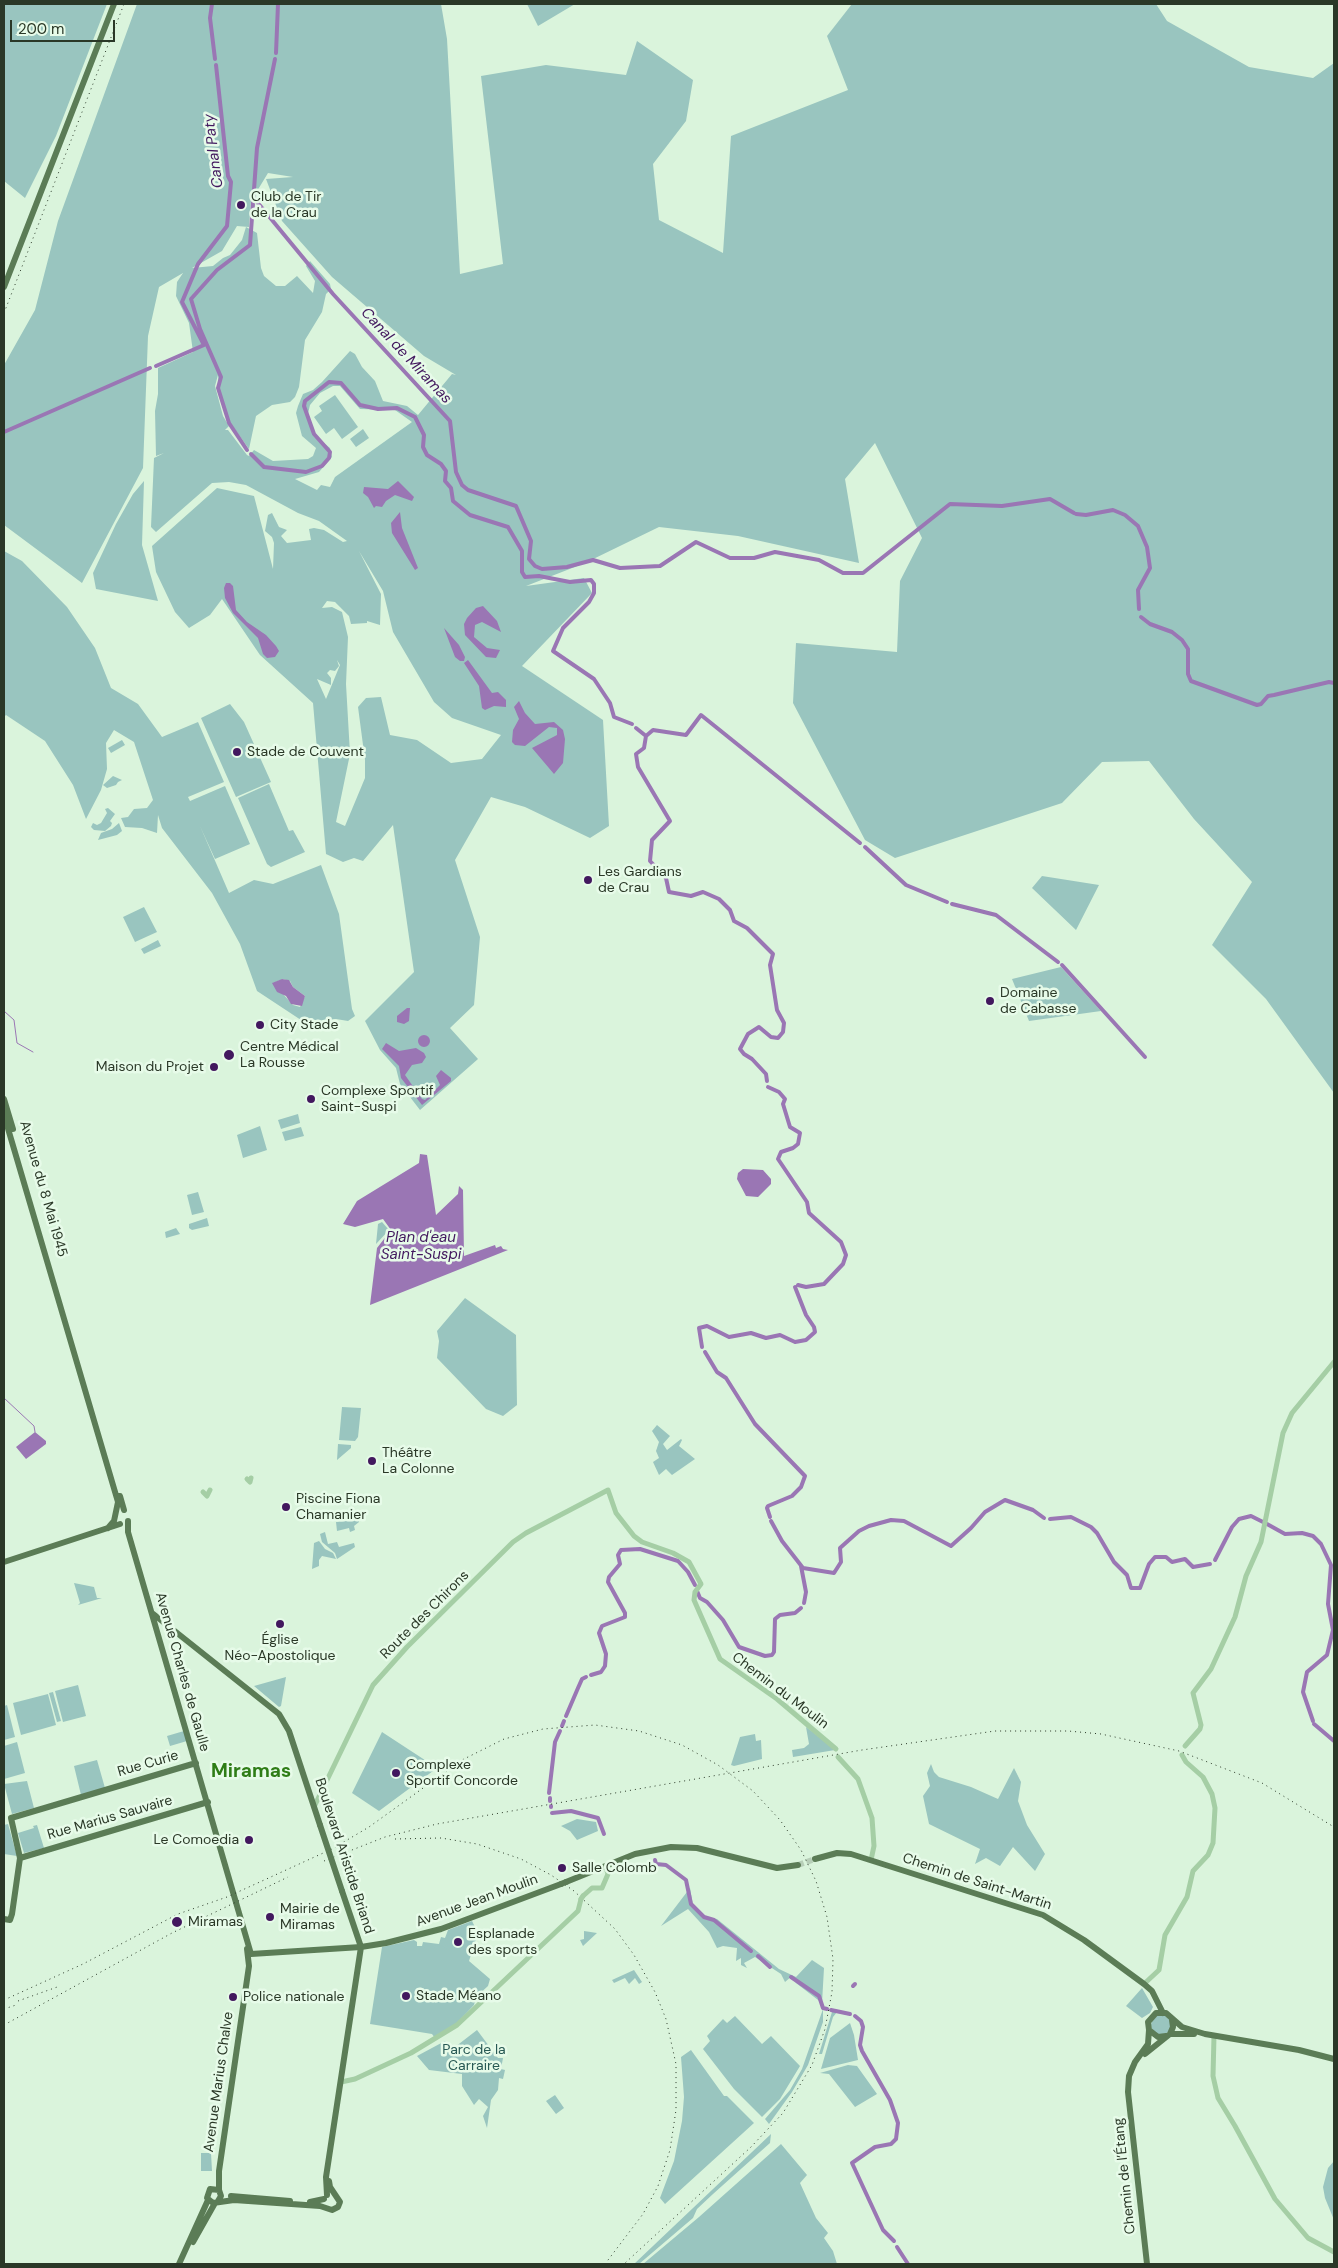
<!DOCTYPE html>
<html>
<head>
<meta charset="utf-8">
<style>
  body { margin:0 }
  #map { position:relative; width:1338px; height:2268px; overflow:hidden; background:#daf4dc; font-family:"DM Sans",sans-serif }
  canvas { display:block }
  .frame { position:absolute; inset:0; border:5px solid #2a3827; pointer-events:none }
  .scale { position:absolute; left:10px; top:20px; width:105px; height:22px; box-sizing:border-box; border:2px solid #2a3827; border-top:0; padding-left:6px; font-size:15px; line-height:18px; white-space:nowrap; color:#2a3827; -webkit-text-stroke:4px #e7fbe9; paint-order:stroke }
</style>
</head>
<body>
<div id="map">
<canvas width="1338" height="2268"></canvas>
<div class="frame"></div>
<div class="scale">200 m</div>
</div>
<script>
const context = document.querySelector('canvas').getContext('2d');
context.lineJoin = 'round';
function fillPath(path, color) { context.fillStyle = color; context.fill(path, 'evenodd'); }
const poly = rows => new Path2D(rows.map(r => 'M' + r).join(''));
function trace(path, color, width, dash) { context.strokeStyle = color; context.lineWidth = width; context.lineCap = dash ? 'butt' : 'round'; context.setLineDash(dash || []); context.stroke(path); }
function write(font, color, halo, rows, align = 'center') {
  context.font = font + ' "DM Sans",sans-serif'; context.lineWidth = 5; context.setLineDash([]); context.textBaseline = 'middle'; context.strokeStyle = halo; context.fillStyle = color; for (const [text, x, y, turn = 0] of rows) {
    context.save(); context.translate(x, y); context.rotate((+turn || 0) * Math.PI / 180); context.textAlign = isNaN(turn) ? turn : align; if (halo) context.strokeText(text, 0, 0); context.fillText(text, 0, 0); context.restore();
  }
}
const green = poly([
  [4,4,107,4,56,136,25,198,4,181],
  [137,4,441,4,447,39,460,274,503,264,481,76,546,65,626,75,637,41,693,80,686,121,653,164,659,220,723,253,731,136,848,90,827,36,852,4,1156,4,1167,21,1249,67,1313,78,1334,63,1334,1093,1266,999,1212,945,1252,882,1194,819,1149,761,1102,762,1062,803,895,858,865,840,793,703,796,643,897,652,900,581,922,538,875,443,845,479,859,563,738,536,659,527,585,563,526,586,584,578,592,593,522,666,603,720,609,826,590,838,525,807,491,797,455,860,480,937,474,1005,450,1028,478,1059,420,1110,400,1084,396,1068,380,1050,365,1021,414,972,393,825,363,861,354,858,343,862,326,854,313,703,260,655,222,599,210,615,189,628,175,612,156,572,152,546,217,488,254,496,273,569,274,543,272,537,265,531,268,515,272,513,279,527,287,530,281,536,287,543,311,540,309,529,314,528,324,530,343,542,347,541,319,521,298,513,246,485,229,482,212,483,156,532,151,527,154,458,164,453,156,456,155,411,158,394,158,368,193,352,189,323,176,296,177,282,183,273,159,287,148,336,143,468,82,583,4,525,4,365,35,310,58,221],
  [268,173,293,177,266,179,282,221,332,277,424,356,456,375,452,374,418,415,407,406,383,401,375,381,362,367,355,354,350,351,322,382,313,390,303,394,298,406,296,413,302,436,316,448,313,456,308,459,273,461,254,450,249,456,247,455,228,430,225,430,229,426,223,416,215,386,218,375,219,389,229,421,249,449,256,416,272,405,290,402,295,397,299,387,305,340,322,312,326,294,331,289,330,284,310,261,306,266,315,281,313,293,297,276,285,286,276,286,264,276,261,268,257,233,246,227,242,240,230,255,223,258,213,266,192,268,222,251,237,226,249,227,251,201],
  [333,386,340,386,360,409,395,410,412,422,335,477,330,487,321,485,317,490,295,479,319,472,332,457,330,448,313,434,307,418,310,405,320,393],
  [359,551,383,591,393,632,434,702,452,718,501,735,482,759,451,763,417,740,390,735,381,697,366,698,358,707,365,760,365,778,345,826,336,822,350,754,346,684,348,637,342,612,332,607,322,608,327,601,335,602,349,616,351,624,367,623,367,621,380,625,381,594],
  [337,660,340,665,326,699,317,679,331,685,331,678,327,673,330,670,335,671,339,666],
  [527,4,575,4,538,26],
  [335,395,358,427,342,439,334,428,326,434,314,417,322,411,319,406],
  [363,429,369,438,356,447,350,439],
  [144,481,142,545,158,601,96,589,93,573,116,524,133,494],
  [4,551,22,561,67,607,95,648,111,688,138,704,162,737,198,722,224,782,188,797,190,801,225,786,250,844,215,859,200,826,229,893,254,880,273,884,321,865,339,914,352,1009,355,1016,348,1021,336,1019,304,1022,257,991,240,944,212,893,162,828,158,815,157,833,142,828,125,827,121,818,128,817,134,809,147,808,153,800,134,742,114,730,106,743,107,769,101,790,86,819,73,785,45,741,6,715,4,717],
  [283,979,290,981,293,987,305,996,300,1007,293,1005,273,983],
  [230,704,244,722,271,782,236,797,201,718],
  [122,740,125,745,111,753,108,748],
  [113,776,122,780,118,782,116,785,107,788,103,785],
  [269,784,289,831,293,830,305,852,271,867,267,864,238,798],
  [108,808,115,814,110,821,112,823,111,826,105,831,94,830,91,827,93,823,97,825,101,823,107,813,105,809],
  [119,823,122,831,117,835,98,840,101,833,112,829],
  [1042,876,1099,885,1076,930,1032,888],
  [144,907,157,932,135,942,123,917],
  [158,940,161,946,144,954,141,949],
  [1061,967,1101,1011,1029,1021,1012,979],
  [298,1114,300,1123,281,1129,278,1120],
  [260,1126,267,1150,243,1158,237,1135],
  [301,1127,304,1136,285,1141,282,1132],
  [198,1192,204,1212,192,1215,187,1195],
  [207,1218,209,1226,192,1230,189,1228,189,1224],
  [382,1222,389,1230,376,1244,378,1224],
  [176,1228,180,1234,166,1238,165,1232],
  [465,1298,516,1335,517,1405,503,1416,486,1409,437,1358,439,1341,437,1331],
  [342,1407,361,1408,358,1437,355,1441,339,1440],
  [657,1425,670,1436,663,1444,667,1450,681,1439,682,1440,679,1446,695,1459,672,1475,666,1469,659,1475,653,1462,659,1458,656,1451,659,1442,652,1431],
  [338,1444,351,1445,351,1448,337,1460],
  [345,1517,350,1520,358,1518,359,1522,354,1526,355,1530,350,1532,349,1528,337,1531,336,1522,344,1521],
  [325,1532,328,1544,337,1542,339,1547,354,1543,355,1547,337,1559,335,1553,322,1542,320,1534],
  [319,1541,325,1549,333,1553,336,1559,322,1556,319,1560,319,1566,312,1569,314,1543],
  [74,1583,94,1587,97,1598,102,1598,78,1605,80,1603],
  [286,1677,281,1706,279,1707,254,1686],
  [78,1685,86,1716,63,1722,55,1691],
  [53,1692,61,1721,57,1722,49,1693],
  [48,1694,56,1725,21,1735,13,1703],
  [7,1705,15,1737,4,1740,4,1706],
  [806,1727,813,1732,835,1750,793,1757,792,1750,804,1748,809,1744],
  [184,1731,187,1741,170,1746,167,1736],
  [382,1732,434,1766,433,1771,379,1811,352,1793],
  [755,1734,756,1741,761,1740,762,1759,734,1766,731,1765,740,1737],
  [17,1742,25,1773,4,1779,4,1746],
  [97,1760,105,1788,81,1795,74,1766],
  [931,1764,934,1772,939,1777,971,1787,998,1799,1014,1768,1021,1782,1018,1801,1027,1825,1045,1854,1035,1871,1013,1847,1000,1866,986,1858,975,1864,980,1849,929,1824,923,1796,930,1786,927,1773],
  [27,1781,34,1808,12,1814,4,1784],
  [577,1819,596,1822,598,1831,577,1840,570,1831,561,1826],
  [8,1824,17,1856,4,1854,4,1825],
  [37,1825,44,1848,24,1853,18,1833,34,1828,33,1826],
  [690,1888,693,1905,705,1917,717,1919,779,1969,796,1977,812,1960,824,1968,822,2003,796,1983,792,1976,785,1982,781,1974,755,1957,744,1963,747,1968,741,1965,741,1958,736,1961,737,1948,723,1946,717,1948,709,1932,688,1909,661,1926],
  [472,1921,478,1933,469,1961,490,1979,488,1986,476,1997,474,2005,457,2023,435,2038,432,2034,370,2024,382,1947,414,1940,417,1942,417,1946,422,1946,423,1942,439,1944,441,1937,445,1938,448,1930],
  [584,1931,597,1933,583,1946,580,1940,584,1939],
  [634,1970,642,1982,639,1984,635,1978,629,1984,625,1978,614,1983,612,1980],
  [1142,1988,1153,2007,1150,2013,1142,2018,1126,2006],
  [823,2009,823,2022,808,2065,792,2092,769,2124,765,2119,790,2090,802,2069],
  [832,2012,837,2012,833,2017,822,2054,819,2054],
  '1151 2025a10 10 0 1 1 20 0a10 10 0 1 1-20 0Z',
  [735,2016,762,2044,771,2036,800,2066,780,2099,762,2117,734,2089,703,2049,710,2041,707,2036,723,2019,727,2023],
  [850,2023,854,2035,858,2060,821,2069,830,2038],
  [477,2030,498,2058,503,2058,501,2069,505,2070,503,2079,499,2078,498,2090,491,2100,487,2128,483,2116,488,2107,479,2099,474,2105,462,2086,462,2074,429,2070,417,2056,445,2041,449,2047,452,2045,455,2047],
  [691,2050,724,2096,727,2096,754,2123,665,2204,660,2198,674,2161,682,2121,684,2097,681,2057],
  [848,2065,857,2066,877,2094,855,2107,829,2074,820,2073],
  [555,2095,564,2108,556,2114,546,2101],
  [771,2134,770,2143,713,2194,697,2209,693,2218,639,2264,634,2264],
  [781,2144,807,2175,800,2183,816,2218,828,2233,824,2238,833,2251,837,2264,643,2264,699,2217],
  [201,2153,211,2153,212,2171,201,2171],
  [1334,2161,1334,2220,1325,2198,1323,2187,1328,2168]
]);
const water = poly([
  [398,481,414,497,412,501,395,495,386,501,382,507,376,506,374,508,368,497,363,493,364,487,388,489],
  [400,512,402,528,418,568,415,570,392,533,391,523],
  [226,583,230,583,233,586,236,610,247,622,266,635,276,646,279,651,275,657,267,658,263,654,258,638,233,613,225,598,224,588],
  [483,606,497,621,501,632,482,622,475,625,474,637,487,648,500,650,496,658,486,657,465,635,464,624,467,618,476,608],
  [444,628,459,645,465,657,464,661,460,661,455,657],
  [468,660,492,693,498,692,506,700,506,707,494,706,485,710,482,708,479,686,464,663],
  [519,701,525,713,535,724,554,722,563,730,565,739,563,763,554,774,532,748,557,735,557,728,549,727,525,746,515,745,512,742,513,730,519,719,514,707],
  [282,979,289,980,293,987,305,996,302,1006,291,1004,286,996,277,992,272,983],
  [407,1008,410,1008,409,1021,404,1024,397,1022,397,1016],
  '418 1041a6 6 0 1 1 12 0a6 6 0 1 1-12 0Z',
  [386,1043,399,1051,416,1048,424,1053,426,1057,422,1063,412,1065,405,1075,422,1099,425,1100,440,1085,436,1076,441,1070,451,1078,451,1081,422,1105,401,1078,399,1066,382,1049],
  [420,1154,427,1155,436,1215,458,1194,459,1186,463,1190,464,1256,495,1245,496,1248,501,1246,503,1249,508,1250,370,1305,377,1248,391,1230,383,1219,355,1227,343,1224,357,1201,419,1163],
  [743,1169,763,1170,771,1179,771,1184,758,1197,746,1196,737,1179,738,1173],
  [35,1432,46,1441,46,1444,26,1459,16,1447]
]);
const stream = poly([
  [4,1011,14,1020,17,1043,33,1052],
  [4,1398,34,1426,35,1432]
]);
const canal = poly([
  [212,4,210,18,215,59],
  [276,53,278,4],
  [253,197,333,294,450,421,456,472,462,485,468,490,516,506,531,541,529,559,535,566,542,569,567,567,593,560,620,568,660,566,696,542,730,558,754,558,775,552,819,560,843,573,863,573,950,504,1002,506,1050,499,1074,513],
  [156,366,204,345,182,302,198,264,227,226,231,182,228,176,216,65],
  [4,432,150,368],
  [247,450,229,423,218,388,221,377,200,329,191,299,217,270,250,245,257,148,275,59],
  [251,454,264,467,306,472,322,466,329,458,330,452,314,434,304,406,305,401,329,382,341,383,360,405,378,409,397,408,415,417,424,435,423,447,427,455,441,464,446,471,445,481,451,488,453,501,470,515,508,527,522,551,522,572,525,577,539,576,570,582,591,580,594,584,594,593,589,602,563,628,553,651,594,679,610,703,614,717,632,724],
  [1076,514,1086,515,1113,510,1125,515,1138,526,1147,547,1150,568,1138,590,1139,609],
  [1141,617,1150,624,1172,632,1182,640,1188,649,1188,674,1191,681,1257,705,1261,704,1268,696,1274,695,1329,682,1334,683],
  [636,728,646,736,644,748,636,754,638,767,670,821,652,840,650,861,666,878,669,892,691,896,703,892,719,899,730,910,734,921,747,928,773,954,770,965,777,1010,784,1023,783,1032,778,1038,771,1037,759,1027,748,1034,740,1049,744,1054,752,1059,766,1074,767,1081],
  [646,736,653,730,686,735,701,715,860,843],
  [865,847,906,885,947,902],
  [952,904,996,915,1058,962],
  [1062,965,1145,1057],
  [768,1087,779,1092,785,1099,783,1104,790,1127,800,1133,798,1144,793,1148,781,1152,778,1159,807,1202,809,1213,841,1242,846,1255,843,1264,824,1284,806,1287,798,1285],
  [702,1347,699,1328,707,1326,729,1337,751,1333,766,1338,780,1335,795,1342,806,1340,815,1332,814,1327,806,1315,795,1287],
  [705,1352,717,1372,726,1378,755,1424,805,1476,801,1487,792,1496,768,1506,767,1508,770,1517],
  [1050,1519,1071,1517,1091,1527,1097,1533,1114,1562,1127,1575,1131,1588,1140,1588,1149,1564,1155,1557,1166,1557,1172,1562,1185,1559,1193,1567,1210,1564],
  [771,1521,782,1541,803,1568,834,1573,841,1562,840,1548,859,1531,869,1526,891,1520,904,1521,951,1546,971,1528,985,1512,1005,1500,1033,1510,1044,1518],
  [1267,1524,1285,1534,1302,1533,1313,1536,1321,1544,1331,1565,1328,1604,1333,1630,1327,1655,1307,1672,1303,1692,1313,1721],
  [1215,1560,1232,1527,1239,1519,1251,1516,1263,1522],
  [801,1566,806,1592,804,1603],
  [697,1591,700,1598,707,1602,723,1620,739,1647,765,1656,772,1655,774,1652,775,1619,780,1615,795,1613,801,1608],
  [591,1675,601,1672,605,1666,606,1654,599,1633,602,1626,625,1617,625,1613,608,1582,609,1577,620,1564,618,1555,621,1550,640,1549,678,1561,688,1572,695,1585],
  [566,1716,578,1688,582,1679,586,1677],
  [1314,1724,1334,1741],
  [562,1726,564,1721],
  [549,1793,555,1742,560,1731],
  [550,1798,550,1801],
  [551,1806,551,1807],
  [552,1813,571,1811,598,1818,604,1834],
  [655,1860,656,1864,666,1865,686,1880,691,1904,704,1917,714,1920,751,1951],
  [758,1956,770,1967],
  [791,1977,819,1996,823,2008,827,2009],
  [853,1986,855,1984],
  [831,2010,850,2014],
  [855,2016,861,2021,863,2027,860,2045,862,2051,890,2100,898,2123,896,2139,891,2144,875,2147,852,2163,883,2230,894,2241],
  [897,2247,908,2264]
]);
const majorTunnel = poly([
  [798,1865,815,1859]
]);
const minor = poly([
  [247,1479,250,1482,251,1478],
  [203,1492,207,1496,210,1490],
  [1185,1746,1200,1729,1201,1725,1193,1693,1211,1669,1235,1617,1246,1576,1261,1542,1283,1433,1292,1413,1334,1362],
  [838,1757,858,1779,872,1818,874,1846,871,1860],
  [314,1807,373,1685,407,1647,513,1542,526,1533,608,1490,616,1513,634,1536,642,1542,673,1553,689,1562,701,1584,695,1592,694,1600,720,1659,777,1699,836,1749],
  [583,1896,592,1888,602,1888,608,1874,606,1867],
  [1144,1984,1159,1970,1165,1935,1187,1897,1193,1871,1208,1855,1213,1843,1215,1808,1212,1794,1203,1777,1186,1762,1182,1755],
  [1214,2036,1213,2076,1218,2098,1235,2126,1275,2199,1308,2238,1334,2252],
  [341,2082,355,2079,411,2053,457,2025,578,1911,581,1899]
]);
const major = poly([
  [4,287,114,4],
  [4,1099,13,1129],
  [4,1115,118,1502,114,1521,108,1528],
  [120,1496,124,1510],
  [128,1521,128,1532,251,1954],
  [4,1562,120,1524],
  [152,1613,279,1714,289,1731,320,1825],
  [20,1858,208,1802],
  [815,1859,837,1853,851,1854,1043,1915,1084,1940,1144,1984,1152,1991,1163,2013],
  [566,1882,635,1854,671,1847,697,1848,777,1868,798,1865],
  [4,1919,10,1920,12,1914,20,1858,11,1818,196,1763],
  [251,1954,361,1947,386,1943,441,1929,561,1884],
  [1170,2034,1194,2034],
  [1166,2036,1158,2037,1149,2030,1148,2022,1156,2013,1166,2013,1182,2027,1205,2034,1299,2050,1334,2059],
  [1145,2054,1170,2034,1173,2027,1172,2020],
  [219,2190,219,2171,249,1966,247,1949],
  [327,2195,326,2177,361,1947,342,1891],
  [231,2196,290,2201],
  [218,2201,221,2196,219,2190,210,2189,207,2198,213,2203,234,2200,320,2206,332,2210,338,2207,340,2202,330,2187,329,2181],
  [310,2202,324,2199],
  [193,2242,215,2203],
  [179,2264,208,2200],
  [1147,2264,1128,2092,1129,2076,1135,2062,1148,2044,1149,2030]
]);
const rail = poly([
  [4,313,124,4],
  [395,1839,441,1838,477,1844,521,1859,551,1875,574,1891,615,1929,634,1955,655,1992,666,2019,676,2064,676,2110,670,2150,658,2186,643,2214,605,2264],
  [324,1861,385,1837,437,1824,862,1750,995,1731,1068,1731,1101,1734,1179,1751,1262,1783,1334,1827],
  [4,2000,83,1964,178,1914,227,1897,332,1849,369,1827,462,1760,504,1739,543,1729,595,1725,639,1731,682,1745,718,1765,753,1791,780,1820,801,1850,816,1881,827,1917,833,1959,832,1992,825,2029,812,2065,783,2113,751,2147,624,2264],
  [18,2001,60,1986],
  [4,2009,16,2005],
  [4,2025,172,1933,288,1877]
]);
const minorBridge = poly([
  [581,1899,583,1896]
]);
const majorBridge = poly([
  [320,1825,342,1891],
  [561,1884,566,1882]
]);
const markers = [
  [241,205,5,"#42185e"],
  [237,752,5,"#42185e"],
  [588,880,5,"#42185e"],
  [990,1001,5,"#42185e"],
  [260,1025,5,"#42185e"],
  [229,1055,6,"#42185e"],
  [214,1067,5,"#42185e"],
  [311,1099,5,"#42185e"],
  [372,1461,5,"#42185e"],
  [286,1507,5,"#42185e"],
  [280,1624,5,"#42185e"],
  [396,1773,5,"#42185e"],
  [249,1840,5,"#42185e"],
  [562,1868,5,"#42185e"],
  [270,1917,5,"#42185e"],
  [177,1922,6,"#42185e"],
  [458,1942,5,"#42185e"],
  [406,1996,5,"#42185e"],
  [233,1997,5,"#42185e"]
];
const poiNames = [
  ["Club de Tir",251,197],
  ["de la Crau",251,213],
  ["Stade de Couvent",247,752],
  ["Les Gardians",598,872],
  ["de Crau",598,888],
  ["Domaine",1000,993],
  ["de Cabasse",1000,1009],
  ["City Stade",270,1025],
  ["Centre Médical",240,1047],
  ["La Rousse",240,1063],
  ["Maison du Projet",204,1067,"right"],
  ["Complexe Sportif",321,1091],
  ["Saint-Suspi",321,1107],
  ["Théâtre",382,1453],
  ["La Colonne",382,1469],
  ["Piscine Fiona",296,1499],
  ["Chamanier",296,1515],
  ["Église",280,1640,"center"],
  ["Néo-Apostolique",280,1656,"center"],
  ["Complexe",406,1765],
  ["Sportif Concorde",406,1781],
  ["Le Comoedia",239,1840,"right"],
  ["Salle Colomb",572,1868],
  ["Mairie de",280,1909],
  ["Miramas",280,1925],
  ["Miramas",188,1922],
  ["Esplanade",468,1934],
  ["des sports",468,1950],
  ["Stade Méano",416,1996],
  ["Police nationale",243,1997]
];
const streetNames = [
  ["Avenue du 8 Mai 1945",43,1189,74],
  ["Route des Chirons",425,1615,-45],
  ["Avenue Charles de Gaulle",182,1672,74],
  ["Chemin du Moulin",780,1691,37],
  ["Rue Curie",148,1764,-16],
  ["Rue Marius Sauvaire",110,1818,-16],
  ["Boulevard Aristide Briand",344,1856,72],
  ["Chemin de Saint-Martin",977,1882,18],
  ["Avenue Jean Moulin",477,1901,-20],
  ["Avenue Marius Chalve",219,2082,-82],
  ["Chemin de l’Étang",1125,2176,-96]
];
const parkNames = [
  ["Parc de la",474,2050],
  ["Carraire",474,2066]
];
const waterNames = [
  ["Canal Paty",214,151,-97],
  ["Canal de Miramas",406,356,47],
  ["Plan d'eau",421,1238],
  ["Saint-Suspi",421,1255]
];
const districtNames = [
  ["Miramas",251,1772]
];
fillPath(green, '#99c5bf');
fillPath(water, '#9a76b4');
trace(stream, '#9a76b4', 1);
trace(canal, '#9a76b4', 4);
trace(majorTunnel, '#b7ceb8', 6, [6, 3]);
trace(minor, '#a5cea5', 5);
trace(major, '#5b7c56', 6);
trace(rail, '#2a3827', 1, [1, 4]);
trace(minorBridge, '#a5cea5', 5);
trace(majorBridge, '#5b7c56', 6);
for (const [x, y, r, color] of markers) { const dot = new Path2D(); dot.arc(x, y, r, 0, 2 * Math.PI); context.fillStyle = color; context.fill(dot); trace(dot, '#e7fbe9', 2); }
write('14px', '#2a3827', '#e7fbe9', poiNames, 'left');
write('14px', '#2a3827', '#e7fbe9', streetNames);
write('14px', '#285954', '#e7fbe9', parkNames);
write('italic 15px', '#42185e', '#e7fbe9', waterNames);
write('bold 19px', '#2f7d17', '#e7fbe9', districtNames);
</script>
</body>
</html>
